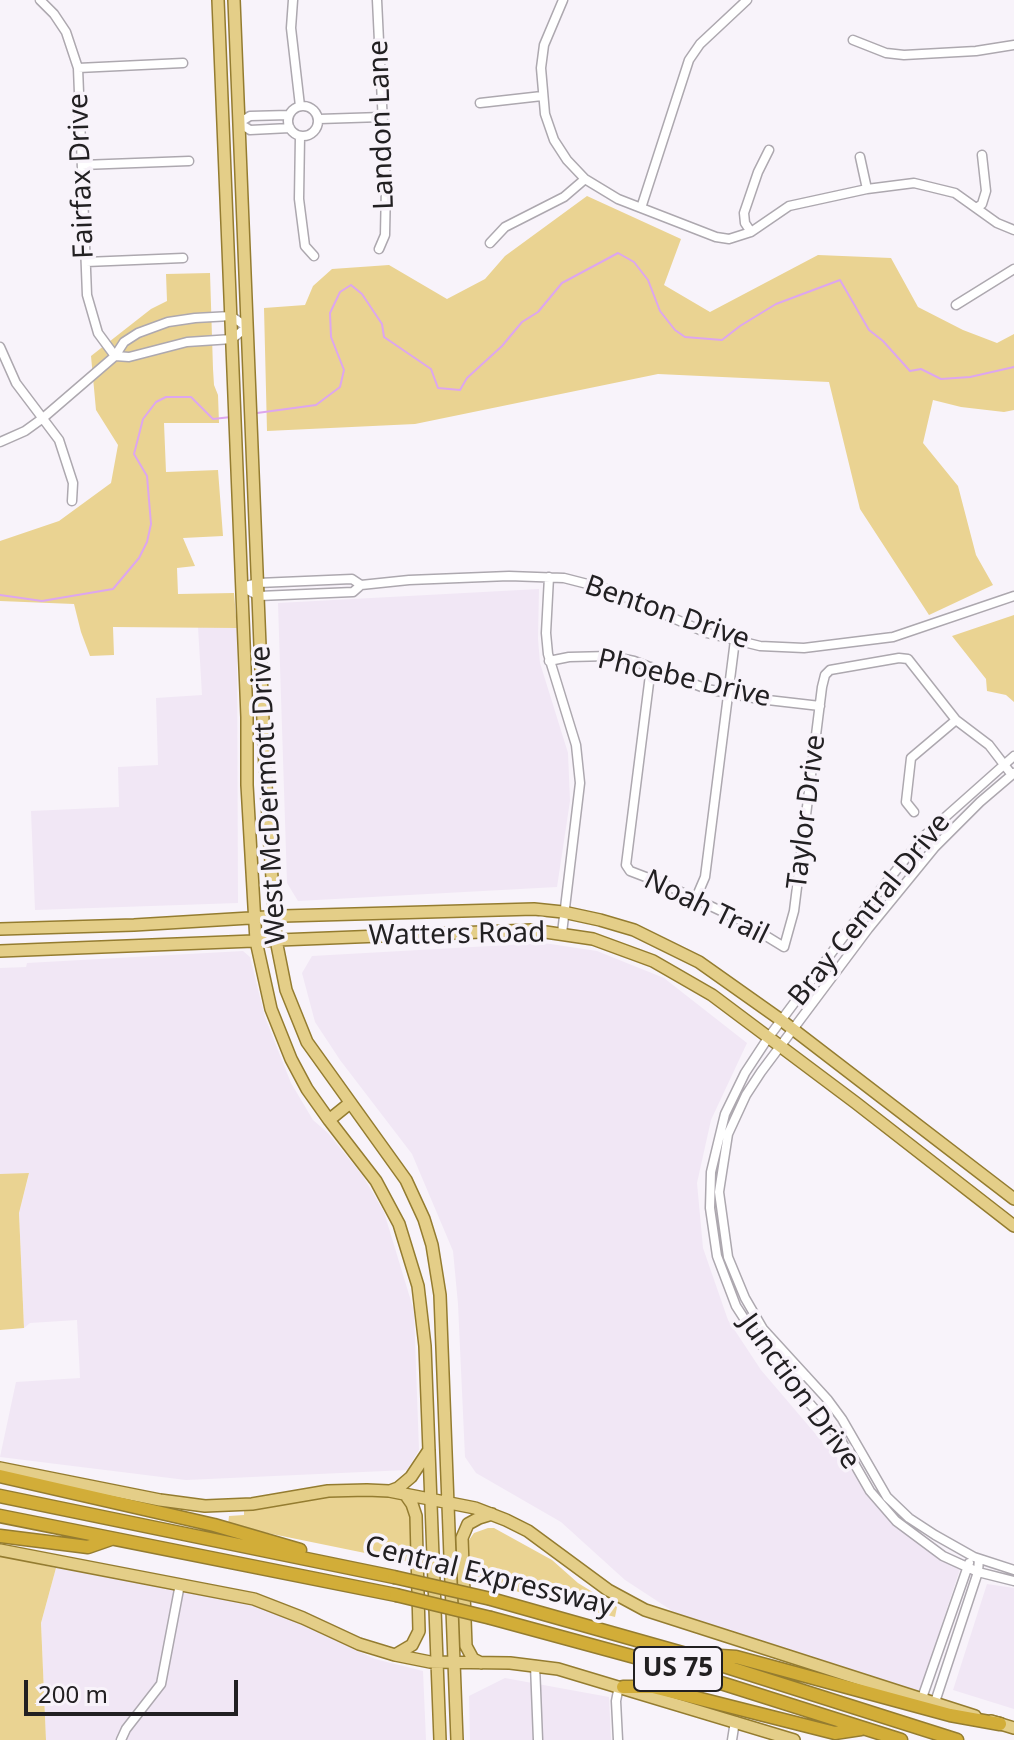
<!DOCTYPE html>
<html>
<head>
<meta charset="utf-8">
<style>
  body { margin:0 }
  #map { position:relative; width:1014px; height:1740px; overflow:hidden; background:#f8f3fa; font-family:"Noto Sans",sans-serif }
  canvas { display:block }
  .scale { position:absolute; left:24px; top:1680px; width:214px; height:36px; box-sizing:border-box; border:4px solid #222022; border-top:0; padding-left:10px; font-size:24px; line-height:28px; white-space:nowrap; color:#222022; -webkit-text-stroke:6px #f8f3fa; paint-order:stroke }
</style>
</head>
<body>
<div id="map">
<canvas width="1014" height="1740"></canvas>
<div class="scale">200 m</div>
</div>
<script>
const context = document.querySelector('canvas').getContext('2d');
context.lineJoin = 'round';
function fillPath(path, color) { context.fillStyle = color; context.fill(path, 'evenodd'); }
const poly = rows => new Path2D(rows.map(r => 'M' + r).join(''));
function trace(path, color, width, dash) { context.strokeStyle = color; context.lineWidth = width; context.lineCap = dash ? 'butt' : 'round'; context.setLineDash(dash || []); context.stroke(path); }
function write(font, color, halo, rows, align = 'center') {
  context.font = font + ' "Noto Sans",sans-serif'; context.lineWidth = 7; context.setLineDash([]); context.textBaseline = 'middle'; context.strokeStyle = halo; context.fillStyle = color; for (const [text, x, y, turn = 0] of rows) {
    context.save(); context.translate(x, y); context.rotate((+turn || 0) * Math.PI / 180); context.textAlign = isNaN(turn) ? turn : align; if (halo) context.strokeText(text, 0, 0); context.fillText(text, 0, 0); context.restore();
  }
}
const built = poly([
  [539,589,538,639,540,663,568,753,570,801,557,887,298,901,287,883,278,603],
  [198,627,237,628,238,903,35,910,31,811,119,807,118,767,158,765,156,698,202,695],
  [544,943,597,951,664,978,747,1043,711,1120,697,1183,703,1248,728,1320,761,1370,831,1452,960,1569,920,1691,674,1612,625,1580,561,1522,476,1473,465,1457,458,1304,453,1251,412,1154,340,1060,315,1022,302,973,312,956],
  [243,951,250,957,265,1017,291,1083,313,1120,328,1133,363,1176,384,1212,414,1311,419,1450,407,1470,186,1480,0,1457,16,1382,80,1378,77,1320,30,1323,24,1328,19,1213,29,1174,0,1174,0,968,26,967,27,963],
  [56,1568,261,1606,375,1659,423,1671,426,1740,46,1740,41,1623],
  [987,1584,1014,1588,1014,1709,953,1690],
  [505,1678,609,1697,611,1740,470,1740,469,1696]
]);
const green = poly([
  [587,196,681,239,664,285,710,312,818,255,891,258,918,307,963,330,997,343,1014,334,1014,410,1004,412,961,407,933,400,923,443,958,486,976,555,993,585,929,615,860,509,829,382,658,374,415,424,267,431,264,308,305,305,313,286,332,269,389,265,447,299,485,279,505,256],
  [210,273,213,369,214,385,218,395,219,423,164,423,166,472,218,470,223,536,183,538,195,566,177,568,178,594,234,593,237,628,113,627,114,655,90,656,81,632,74,604,0,601,0,541,59,521,111,483,118,445,96,410,91,356,151,309,167,301,166,274],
  [1014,615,1014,702,1006,695,987,691,986,679,952,636],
  [29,1173,19,1213,24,1328,0,1330,0,1174],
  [350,1494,382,1495,401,1499,410,1506,414,1563,228,1525,229,1516,244,1515,244,1509,307,1498],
  [488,1528,494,1528,552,1560,578,1583,617,1607,615,1617,469,1579,469,1540,474,1533],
  [0,1556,56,1568,41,1623,46,1740,0,1740]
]);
const stream = poly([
  [257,413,316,405,340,387,344,370,331,337,330,313,340,292,351,285,362,294,382,324,384,337,431,369,438,388,460,390,467,378,502,346,522,322,538,312,562,283,618,253,634,262,648,280,660,311,675,330,685,337,722,340,740,326,776,304,840,280,869,330,883,341,910,371,921,369,941,379,970,377,1014,367],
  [0,595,42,601,113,589,139,558,147,542,151,524,147,476,134,454,143,419,156,402,166,397,191,397,213,419,231,417]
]);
const minor = poly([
  [40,0,54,14,66,32,78,68,87,295,98,333,115,356],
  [293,0,291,28,300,106],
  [377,0,386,186,385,235,379,249],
  [563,0,544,45,541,68,545,114,554,140,567,160,585,179,618,199,716,237,729,239,751,232,789,206,867,189,914,183,955,193,997,223,1014,230],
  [853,40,886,53,904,55,976,51,1014,45],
  [78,68,183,63],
  [480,103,542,96],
  '288 121a15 15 0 1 1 30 0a15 15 0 1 1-30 0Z',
  [289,115,250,116,239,123,250,130,290,128],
  [319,119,382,117],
  [300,136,299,199,305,246,314,256],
  [860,157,867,189],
  [82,165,189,161],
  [978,207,982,204,986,191,982,155],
  [641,208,689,60,700,44,747,0],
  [751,232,745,223,744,213,758,172,769,150],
  [490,243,505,227,564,197,585,179],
  [86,262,183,258],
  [956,305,1014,269],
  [0,347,16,383,59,440,73,483,72,501],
  [0,442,25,431,43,418,115,356,124,342,138,333,168,322,195,318,231,316,247,327,232,339,187,342,129,357,115,356],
  [549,577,546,633,548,654,576,745,580,783,562,933],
  [242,587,259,596,353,592,361,585,409,580,509,576,564,578,607,589,707,633,760,646,804,648,893,637,1014,596],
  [242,587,258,583,352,579,361,585],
  [549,661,569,657,610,656,634,661,707,689,759,699,820,706],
  [651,667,626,865,630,871,664,884,740,920,784,947,794,911,822,687,825,675,830,670,899,658,908,659,956,720,989,745,1012,775],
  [1014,756,924,836,856,920,768,1038,745,1073,725,1114,711,1172,710,1208,717,1256,736,1306,769,1357,839,1437,870,1491,896,1521,943,1556,978,1572,1014,1581],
  [1014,773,980,802,935,847,868,929,761,1072,746,1095,728,1134,719,1192,728,1257,745,1298,763,1329,828,1400,842,1419,887,1497,909,1518,935,1535,974,1557,1014,1570],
  [914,812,906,802,911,758,956,720],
  [696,898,705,877,735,640],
  [775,1357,798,1376,806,1376],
  [535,1665,538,1740],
  [922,1698,969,1563],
  [935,1702,978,1572,979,1559],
  [121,1740,126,1729,161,1684,180,1584],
  [618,1740,616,1701,619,1686],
  [732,1740,735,1721]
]);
const major = poly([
  [218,0,247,717,247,785,256,941,271,1009,291,1059,307,1089,329,1120,376,1181,399,1224,418,1286,425,1346,440,1740],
  [234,0,265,770,276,940,286,990,307,1042,406,1180,424,1219,432,1245,440,1295,457,1740],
  [0,929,134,925,283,916,534,909,563,912,600,920,634,930,699,962,781,1020,1014,1199],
  [0,951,532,930,593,939,653,961,712,995,856,1103,1014,1226],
  [329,1120,350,1103],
  [0,1468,160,1500,205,1506,252,1504,328,1491,367,1490,389,1491,475,1508,506,1520,528,1531,608,1590,645,1610,975,1716],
  [390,1491,398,1488,411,1477,429,1450],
  [0,1550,254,1599,303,1618,359,1644,395,1655,430,1662,510,1663,558,1669,794,1740],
  [395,1655,412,1645,419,1631,416,1516,412,1504,405,1494],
  [481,1663,473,1659,466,1646,462,1538,468,1524,479,1518,492,1514],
  [991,1721,1014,1728]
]);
const highway = poly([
  [0,1476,214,1525,300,1550],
  [0,1496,394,1577],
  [0,1516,396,1595],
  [0,1536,88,1547,111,1539],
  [491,1599,686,1654,957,1740],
  [491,1618,664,1665,901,1740],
  [705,1655,736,1657,950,1715,1000,1724],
  [623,1687,653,1687,835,1733,861,1729]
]);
const highwayBridge = poly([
  [394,1577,491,1599],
  [396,1595,491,1618]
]);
const shields = [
  [678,1669,88]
];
const shieldNames = [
  ["US 75",678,1669]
];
const streetNames = [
  ["Landon Lane",382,125,-92],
  ["Fairfax Drive",82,176,-92],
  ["Benton Drive",667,613,19],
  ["Phoebe Drive",684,679,13],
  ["West McDermott Drive",269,795,-93],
  ["Taylor Drive",807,812,-83],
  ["Noah Trail",706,908,26],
  ["Bray Central Drive",870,910,-51],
  ["Watters Road",457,935,-1],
  ["Junction Drive",799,1392,54],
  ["Central Expressway",489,1577,14]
];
fillPath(built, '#f1e7f5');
fillPath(green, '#ead392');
trace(stream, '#dda6ee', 2);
trace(minor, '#ada8af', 11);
trace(major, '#947c30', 14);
trace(highway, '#947c30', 15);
trace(minor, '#fff', 8);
trace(major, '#e4ce88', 11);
trace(highway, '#d2ad38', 12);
trace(highwayBridge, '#947c30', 15, []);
trace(highwayBridge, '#d2ad38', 12);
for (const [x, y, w] of shields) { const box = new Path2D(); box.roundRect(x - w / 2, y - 22, w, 44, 6); context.fillStyle = '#f8f3fa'; context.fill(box); trace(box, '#222022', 2); }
write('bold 26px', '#222022', null, shieldNames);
write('28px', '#222022', '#f8f3fa', streetNames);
</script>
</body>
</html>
